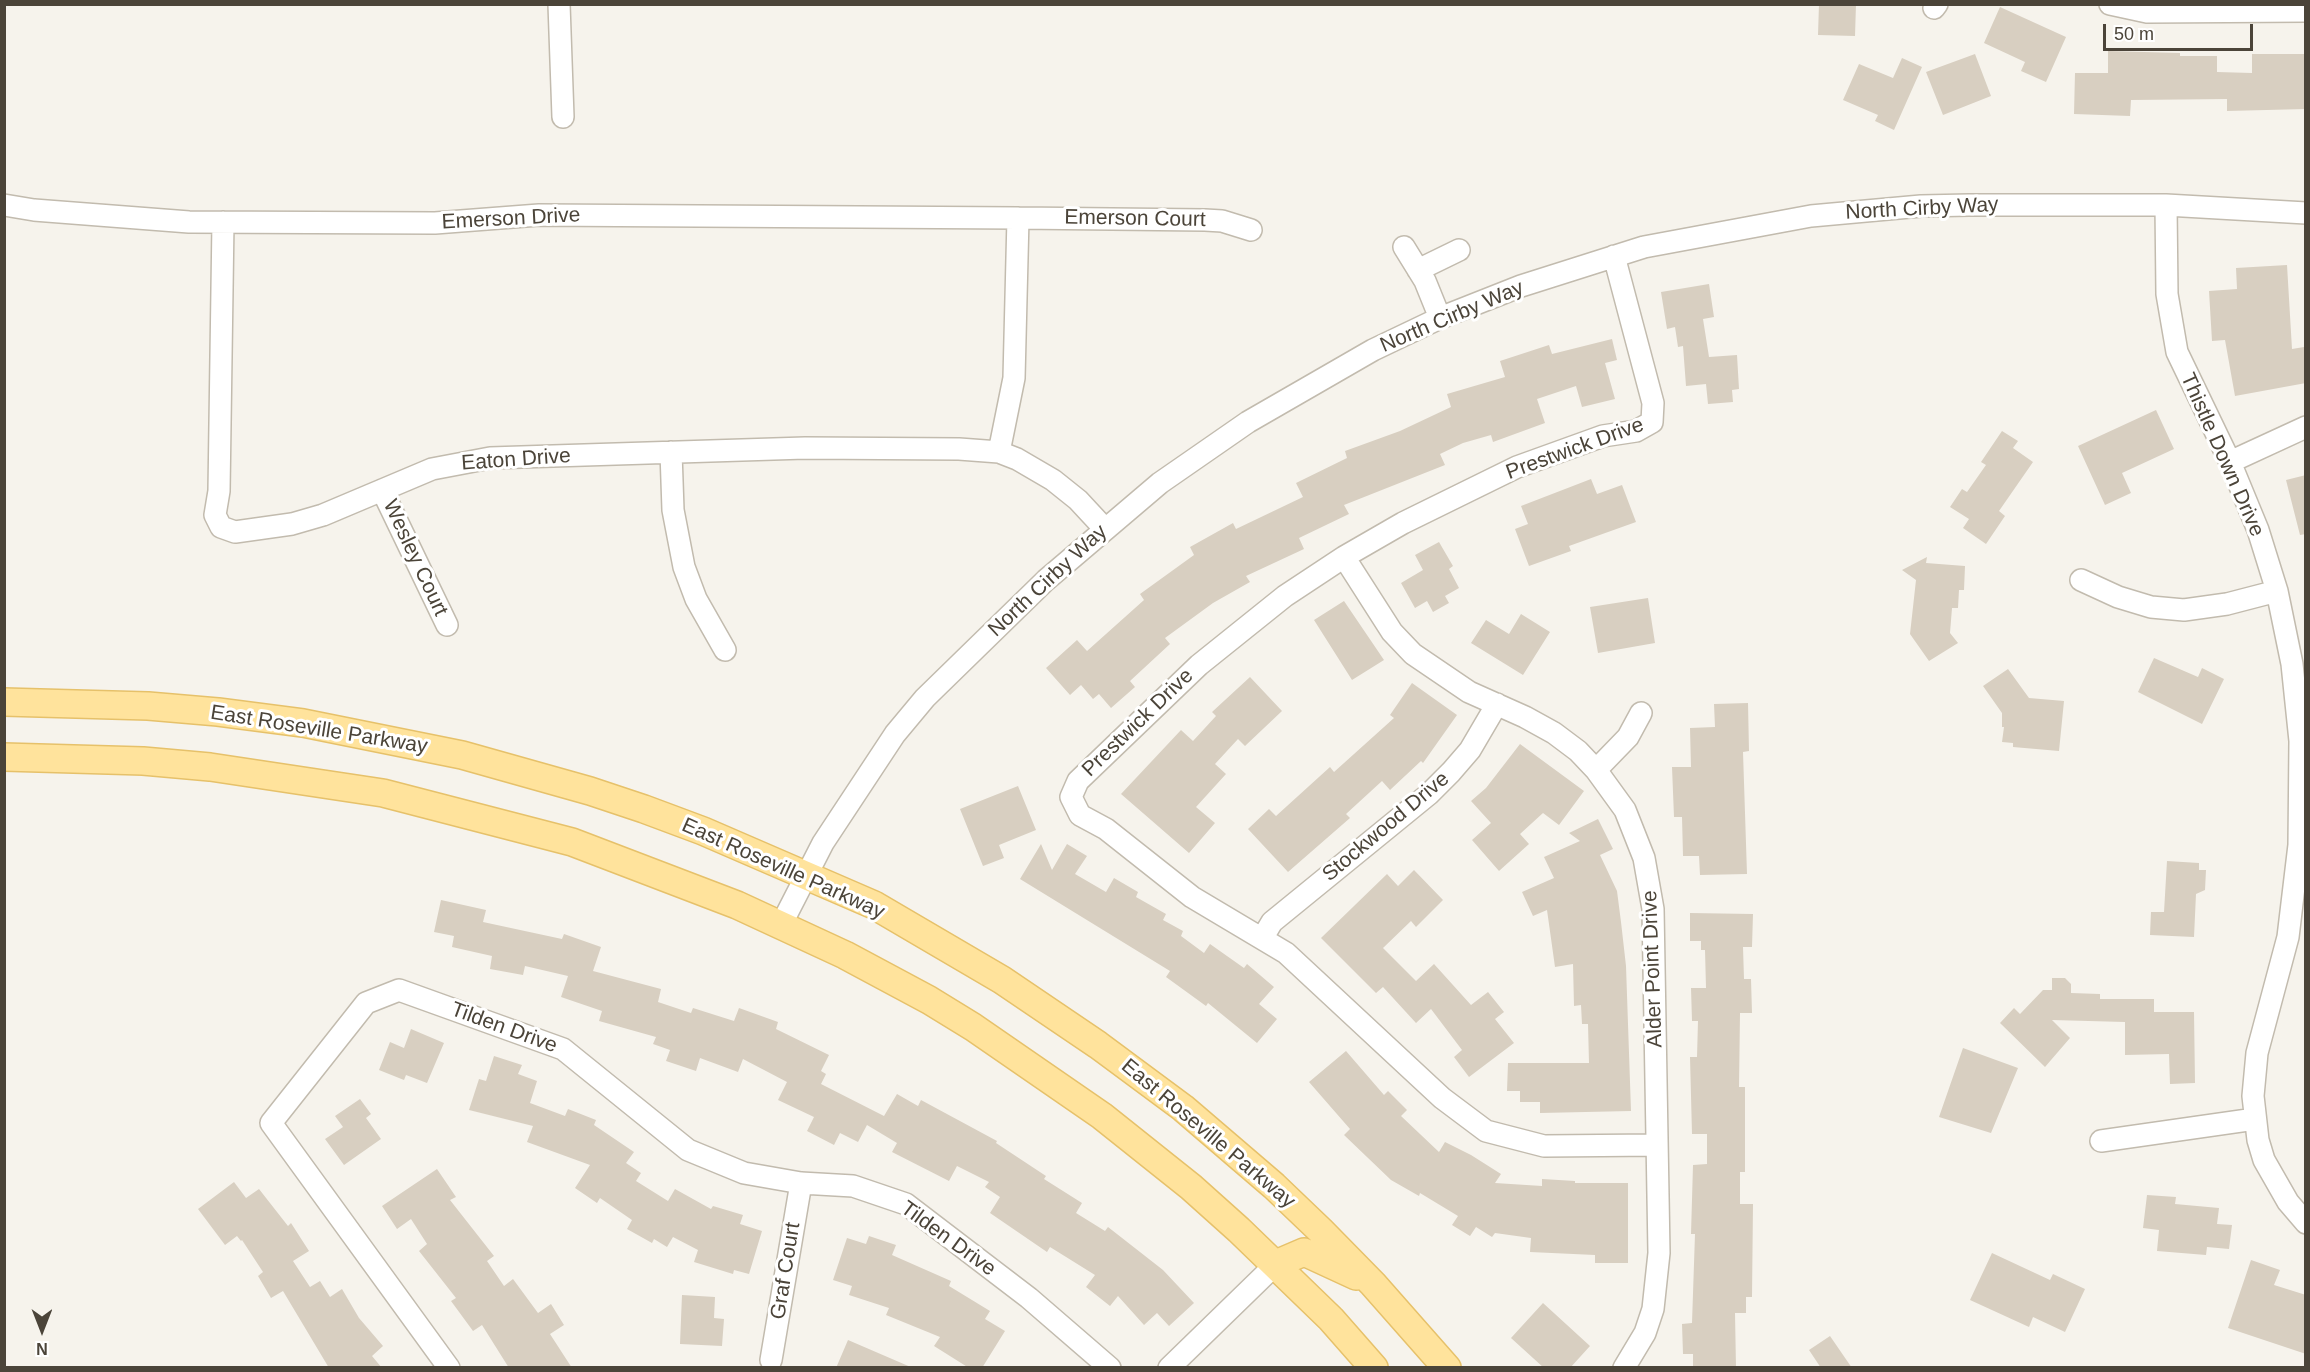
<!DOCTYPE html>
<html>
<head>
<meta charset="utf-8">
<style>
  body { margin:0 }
  #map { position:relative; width:2310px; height:1372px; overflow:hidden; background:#f6f3ec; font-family:Arial,sans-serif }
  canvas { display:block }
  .frame { position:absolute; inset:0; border:6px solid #4b4439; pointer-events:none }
  .north { position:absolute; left:12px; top:1300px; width:60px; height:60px; -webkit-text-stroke:4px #fff; paint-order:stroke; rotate:180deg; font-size:16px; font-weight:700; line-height:24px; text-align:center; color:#4b4439 }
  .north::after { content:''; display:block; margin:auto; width:21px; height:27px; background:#4b4439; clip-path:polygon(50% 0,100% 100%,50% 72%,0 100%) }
  .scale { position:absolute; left:2103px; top:24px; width:150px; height:27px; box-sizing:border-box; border:3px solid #4b4439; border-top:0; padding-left:8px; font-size:18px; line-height:21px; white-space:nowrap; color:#4b4439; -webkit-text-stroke:4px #fff; paint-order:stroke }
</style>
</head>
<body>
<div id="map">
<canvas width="2310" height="1372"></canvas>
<div class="frame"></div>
<div class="north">N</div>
<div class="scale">50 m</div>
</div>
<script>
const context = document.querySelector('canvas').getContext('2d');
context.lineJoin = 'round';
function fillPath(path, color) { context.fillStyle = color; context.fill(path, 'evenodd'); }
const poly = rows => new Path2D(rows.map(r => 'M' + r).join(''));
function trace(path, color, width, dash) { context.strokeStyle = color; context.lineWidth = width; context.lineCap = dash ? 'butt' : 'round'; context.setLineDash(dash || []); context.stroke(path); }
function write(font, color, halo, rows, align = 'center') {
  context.font = font + ' Arial,sans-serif'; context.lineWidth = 6; context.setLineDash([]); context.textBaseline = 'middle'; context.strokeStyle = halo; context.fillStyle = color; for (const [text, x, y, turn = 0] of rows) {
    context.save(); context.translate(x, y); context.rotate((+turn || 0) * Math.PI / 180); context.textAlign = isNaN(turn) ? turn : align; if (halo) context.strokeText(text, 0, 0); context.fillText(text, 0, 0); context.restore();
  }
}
const building = poly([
  [1819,4,1856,4,1855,36,1818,35],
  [2000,7,2066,37,2046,82,2021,71,2025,62,1984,43],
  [2108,51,2180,53,2180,56,2217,56,2217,72,2252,73,2252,54,2306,54,2306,109,2227,111,2227,99,2131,100,2130,116,2074,114,2075,73,2108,73],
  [1975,54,1991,96,1943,115,1926,72],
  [1902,58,1922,67,1894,130,1875,121,1878,115,1843,100,1859,64,1893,78],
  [2287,265,2292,349,2304,347,2306,383,2235,396,2225,340,2212,341,2209,291,2237,289,2236,268],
  [1709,284,1714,317,1703,319,1709,357,1737,355,1739,389,1732,390,1733,402,1708,404,1706,384,1686,386,1683,346,1678,347,1675,327,1667,329,1661,292],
  [1612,339,1617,360,1605,363,1615,399,1582,407,1576,386,1537,399,1545,423,1493,442,1491,435,1463,443,1440,454,1445,465,1344,505,1349,514,1299,538,1304,549,1246,576,1250,582,1213,603,1165,638,1170,644,1130,681,1135,687,1111,708,1099,694,1093,699,1081,685,1070,695,1046,668,1077,640,1087,651,1144,600,1140,594,1194,555,1190,547,1233,523,1236,529,1303,497,1296,483,1347,458,1345,451,1400,431,1451,407,1447,394,1505,377,1500,361,1549,345,1552,354],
  [2156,410,2174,449,2122,473,2131,493,2105,505,2078,446],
  [2002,431,2018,441,2013,448,2033,462,1999,511,2005,516,1986,544,1963,528,1969,519,1950,507,1962,489,1967,492,1986,465,1981,462],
  [2306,475,2306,534,2300,535,2286,480],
  [1591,479,1597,494,1622,485,1636,522,1569,546,1571,551,1529,566,1515,529,1528,524,1521,506],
  [1439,542,1453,566,1449,569,1459,588,1445,596,1449,603,1433,612,1427,601,1415,608,1401,583,1423,570,1415,555],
  [1927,557,1926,563,1965,566,1964,590,1959,590,1958,608,1952,608,1950,633,1958,643,1929,661,1910,634,1916,580,1902,570],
  [1648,598,1655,643,1598,653,1590,607],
  [1344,601,1384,660,1352,680,1314,620],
  [1521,614,1550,632,1523,675,1471,643,1486,620,1509,634],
  [2154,658,2198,677,2202,668,2224,679,2202,724,2138,692],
  [2008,669,2029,698,2064,701,2059,751,2013,747,2013,743,2002,742,2004,727,2002,727,2002,713,1983,686],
  [1250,677,1282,711,1245,746,1238,739,1215,764,1226,774,1196,807,1215,823,1189,853,1121,794,1181,730,1193,741,1216,716,1212,712],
  [1412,683,1457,715,1423,763,1421,761,1390,790,1382,781,1346,814,1350,818,1288,872,1248,829,1269,809,1276,816,1330,767,1334,772,1394,718,1390,715],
  [1748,703,1749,751,1743,752,1747,874,1700,875,1699,856,1683,856,1682,817,1674,817,1672,767,1691,767,1690,728,1715,727,1714,704],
  [1520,744,1584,791,1559,825,1543,813,1520,834,1529,844,1499,871,1472,840,1491,823,1471,801,1486,788],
  [1018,786,1036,830,999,845,1004,858,983,866,960,809],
  [1598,819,1613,849,1600,855,1617,891,1621,922,1626,966,1631,1111,1540,1113,1540,1102,1520,1102,1520,1091,1507,1091,1508,1063,1589,1063,1588,1024,1582,1024,1581,1005,1574,1006,1573,964,1555,967,1547,910,1533,916,1522,892,1554,878,1544,857,1580,841,1569,833],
  [1041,844,1052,870,1067,844,1087,856,1075,874,1106,892,1114,878,1138,892,1136,897,1166,914,1163,920,1183,931,1181,936,1204,953,1210,944,1244,968,1247,964,1274,987,1259,1004,1277,1019,1257,1043,1208,1003,1206,1006,1166,977,1170,971,1020,879],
  [2167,861,2199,863,2199,870,2206,870,2205,890,2196,894,2194,937,2150,935,2151,912,2164,912],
  [1414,870,1443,900,1416,927,1411,921,1383,948,1416,981,1434,964,1471,1005,1488,992,1504,1012,1495,1019,1514,1043,1469,1077,1454,1057,1462,1050,1431,1009,1416,1023,1383,987,1376,993,1321,938,1387,874,1398,886],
  [441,900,486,910,483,922,562,939,564,934,601,947,593,971,661,989,658,1002,691,1013,693,1008,734,1021,739,1008,778,1022,776,1029,829,1055,821,1071,826,1074,821,1084,884,1116,897,1094,918,1106,921,1100,997,1141,996,1143,1046,1176,1044,1179,1082,1203,1076,1213,1105,1231,1108,1227,1163,1270,1194,1303,1169,1326,1157,1313,1144,1325,1118,1296,1110,1306,1086,1287,1095,1275,1050,1247,1047,1252,990,1213,1000,1197,985,1187,989,1182,957,1166,949,1181,892,1152,897,1143,867,1125,858,1142,840,1133,834,1145,807,1131,814,1117,778,1100,787,1082,743,1059,738,1072,700,1058,696,1071,666,1061,670,1050,653,1044,656,1037,599,1021,602,1011,561,997,568,976,525,966,523,975,490,969,492,956,452,947,454,936,434,932],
  [1690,913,1753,914,1752,947,1743,947,1744,979,1751,979,1752,1013,1740,1013,1739,1087,1745,1087,1745,1172,1740,1172,1740,1204,1753,1204,1752,1297,1746,1297,1746,1313,1735,1313,1736,1368,1693,1368,1693,1354,1683,1354,1682,1324,1692,1323,1695,1234,1691,1234,1693,1165,1707,1164,1707,1134,1692,1134,1690,1057,1697,1057,1698,1021,1692,1021,1691,988,1706,988,1705,950,1701,950,1701,941,1690,941],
  [2052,978,2065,978,2071,984,2071,993,2100,994,2100,999,2154,999,2154,1012,2194,1012,2195,1083,2170,1084,2169,1054,2125,1055,2125,1022,2052,1020,2070,1038,2045,1067,2000,1023,2014,1008,2020,1014,2043,990,2052,990],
  [411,1029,444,1043,427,1083,406,1075,404,1080,379,1070,390,1042,404,1048],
  [1963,1048,2018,1068,1991,1133,1939,1117],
  [1346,1051,1384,1095,1388,1091,1407,1110,1401,1116,1439,1152,1445,1142,1471,1155,1501,1174,1495,1183,1542,1186,1542,1179,1575,1181,1575,1183,1628,1183,1628,1263,1595,1263,1595,1255,1530,1252,1531,1238,1495,1233,1492,1237,1476,1227,1470,1236,1452,1225,1458,1216,1420,1193,1419,1196,1391,1180,1344,1135,1350,1129,1309,1082],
  [494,1056,522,1065,518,1074,537,1081,530,1103,565,1116,568,1109,596,1120,594,1125,634,1152,626,1163,641,1173,636,1181,668,1201,675,1189,711,1209,713,1206,743,1215,740,1224,762,1231,749,1274,734,1270,733,1274,694,1262,698,1250,673,1237,667,1247,654,1239,652,1243,627,1229,632,1220,600,1198,597,1203,575,1188,590,1165,527,1142,533,1126,469,1110,479,1079,486,1081],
  [360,1099,371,1114,366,1118,381,1139,344,1165,325,1139,343,1127,335,1116],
  [437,1169,456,1197,450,1200,494,1256,487,1261,504,1286,513,1279,538,1313,551,1304,564,1325,550,1334,572,1368,509,1368,482,1325,473,1331,451,1301,456,1298,419,1251,427,1244,411,1219,397,1229,382,1206],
  [234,1182,246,1198,259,1189,288,1226,291,1223,309,1251,293,1261,310,1287,320,1281,330,1297,342,1289,359,1318,383,1346,372,1356,382,1368,329,1368,283,1291,271,1298,258,1276,263,1272,242,1240,241,1241,237,1236,225,1245,198,1209],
  [2147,1195,2176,1197,2175,1204,2219,1208,2217,1224,2232,1225,2229,1249,2207,1247,2206,1255,2157,1251,2159,1230,2143,1228],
  [869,1236,896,1245,892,1255,951,1281,949,1286,990,1311,985,1319,1005,1331,982,1368,969,1368,934,1346,940,1337,886,1315,889,1308,849,1295,852,1286,833,1280,847,1238,866,1244],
  [1992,1253,2050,1280,2053,1274,2085,1289,2065,1332,2033,1317,2029,1327,1970,1300],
  [2251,1260,2280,1270,2274,1285,2306,1295,2306,1354,2228,1328],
  [682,1295,715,1297,714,1318,724,1319,722,1346,680,1344],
  [1543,1303,1590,1346,1570,1368,1544,1368,1511,1338],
  [1830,1336,1852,1368,1821,1368,1809,1350],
  [848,1340,913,1368,836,1368]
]);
const minor = poly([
  [559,4,563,117],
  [2110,4,2147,12,2306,11],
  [1934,8,1937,4],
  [4,205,34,210,189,222,435,223,539,215,1018,218,1205,220,1222,221,1251,230],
  [2166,205,2167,294,2177,352,2230,462,2258,530,2277,591,2292,664,2300,741,2299,845,2288,937,2257,1053,2253,1096,2258,1140,2264,1160,2288,1202,2306,1223],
  [223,222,219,491,215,515,221,527,235,532,292,524,323,515,432,469,490,458,805,448,959,449,999,452,1017,459,1053,480,1078,500,1104,528],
  [1404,247,1425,281,1440,318],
  [1614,256,1653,403,1652,422,1636,431,1603,436,1517,467,1403,523,1344,557,1285,596,1199,665,1078,781,1071,797,1080,815,1106,829,1192,897,1286,953,1442,1098,1486,1131,1544,1146,1657,1145],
  [1418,270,1459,250],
  [671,452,673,510,684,567,696,599,725,650],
  [999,452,1014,378,1018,218],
  [2230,462,2306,427],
  [382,490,447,625],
  [1344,557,1392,632,1413,654,1469,692,1525,717,1554,733,1578,751,1596,770,1625,810,1644,858,1653,909,1659,1253,1653,1309,1645,1333,1624,1368],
  [2081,580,2118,597,2151,607,2184,610,2227,604,2277,591],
  [1596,770,1628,737,1641,713],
  [781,925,823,843,895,734,925,698,1046,580,1160,483,1248,422,1373,350,1440,318,1521,286,1644,247,1811,216,1921,206,1969,205,2166,205,2306,213],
  [1263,937,1272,922,1429,794,1451,772,1470,750,1497,704],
  [2101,1141,2255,1119],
  [771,1360,801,1183],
  [449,1368,271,1123,366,1003,399,990,563,1049,688,1150,744,1173,801,1183,853,1186,906,1204,1029,1298,1110,1368],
  [1169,1368,1276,1264]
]);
const major = poly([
  [4,702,148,706,218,712,303,723,462,755,590,791,644,809,703,831,874,905,1002,980,1098,1045,1183,1108,1274,1186,1320,1230,1373,1284,1447,1368],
  [4,757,143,761,210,767,383,793,572,842,737,905,845,955,929,1000,973,1027,1102,1116,1191,1187,1239,1230,1331,1319,1374,1368],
  [1276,1264,1304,1252,1356,1276]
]);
const streetNames = [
  ["North Cirby Way",1922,209,-3],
  ["Emerson Drive",511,219,-3],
  ["Emerson Court",1135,219,1],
  ["North Cirby Way",1452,317,-23],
  ["Prestwick Drive",1575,449,-20],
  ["Thistle Down Drive",2222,455,66],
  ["Eaton Drive",516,460,-4],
  ["Wesley Court",415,558,65],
  ["North Cirby Way",1048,581,-43],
  ["Prestwick Drive",1138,723,-44],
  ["East Roseville Parkway",319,730,9],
  ["Stockwood Drive",1386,827,-40],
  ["East Roseville Parkway",783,869,24],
  ["Alder Point Drive",1653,969,-92],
  ["Tilden Drive",504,1028,20],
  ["East Roseville Parkway",1208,1134,40],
  ["Tilden Drive",948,1239,36],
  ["Graf Court",786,1271,-81]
];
fillPath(building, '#d8cfc1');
trace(minor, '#c2bbae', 24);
trace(major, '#e6c16a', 30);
trace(minor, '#fff', 21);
trace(major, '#ffe39c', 27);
write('21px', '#4b4439', '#fff', streetNames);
</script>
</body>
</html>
